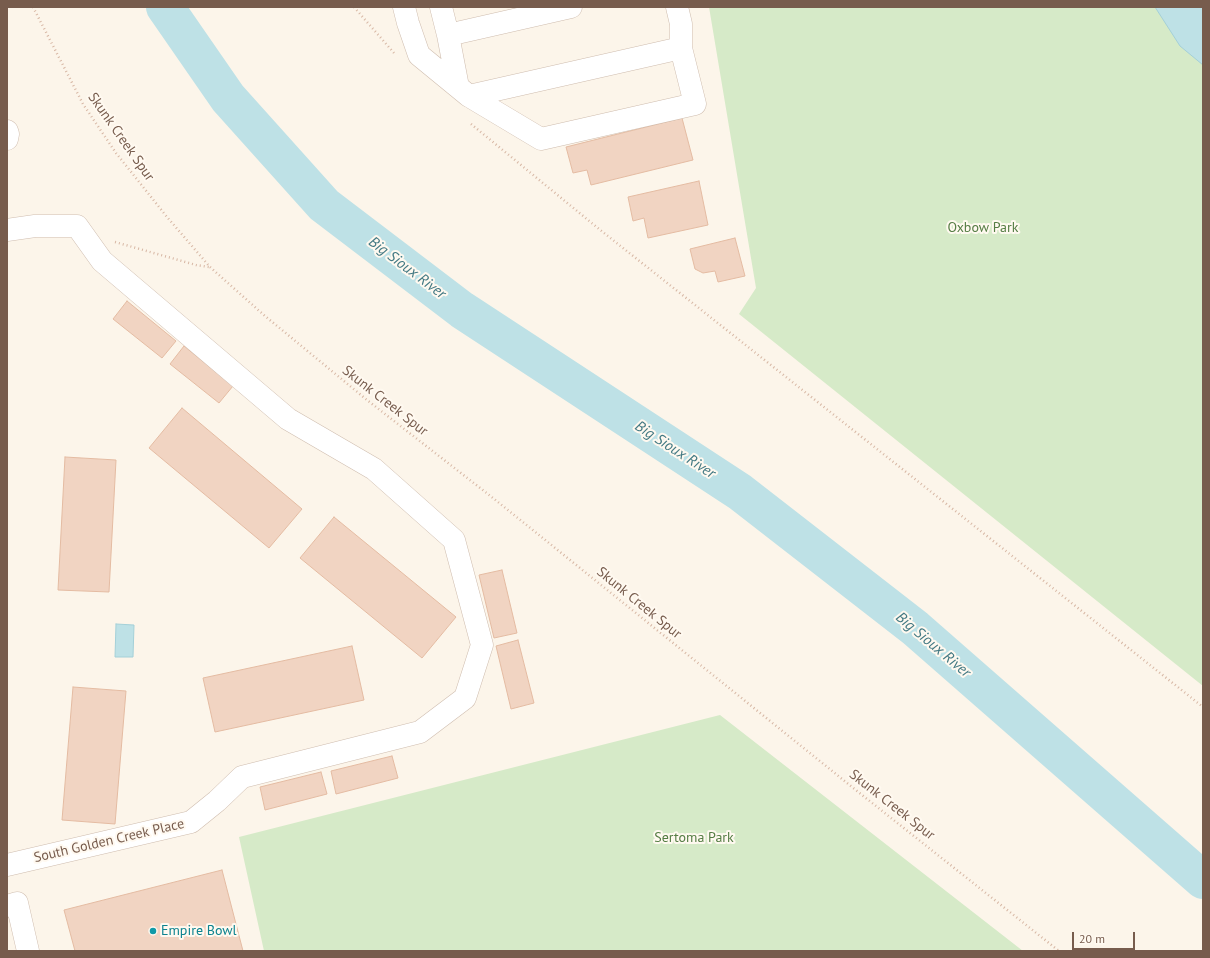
<!DOCTYPE html>
<html>
<head>
<meta charset="utf-8">
<style>
  body { margin:0 }
  #map { position:relative; width:1210px; height:958px; overflow:hidden; background:#fcf5ea; font-family:"PT Sans",sans-serif }
  canvas { display:block }
  .frame { position:absolute; inset:0; border:8px solid #775c4d; pointer-events:none }
  .scale { position:absolute; left:1072px; top:932px; width:63px; height:18px; box-sizing:border-box; border:2px solid #775c4d; border-top:0; padding-left:5px; font-size:12px; line-height:14px; white-space:nowrap; color:#775c4d; -webkit-text-stroke:3px #fff9f0; paint-order:stroke }
</style>
</head>
<body>
<div id="map">
<canvas width="1210" height="958"></canvas>
<div class="frame"></div>
<div class="scale">20 m</div>
</div>
<script>
const context = document.querySelector('canvas').getContext('2d');
context.lineJoin = 'round';
function fillPath(path, color) { context.fillStyle = color; context.fill(path, 'evenodd'); }
const poly = rows => new Path2D(rows.map(r => 'M' + r).join(''));
function trace(path, color, width, dash) { context.strokeStyle = color; context.lineWidth = width; context.lineCap = dash ? 'butt' : 'round'; context.setLineDash(dash || []); context.stroke(path); }
function write(font, color, halo, rows, align = 'center') {
  context.font = font + ' "PT Sans",sans-serif'; context.lineWidth = 4; context.setLineDash([]); context.textBaseline = 'middle'; context.strokeStyle = halo; context.fillStyle = color; for (const [text, x, y, turn = 0] of rows) {
    context.save(); context.translate(x, y); context.rotate((+turn || 0) * Math.PI / 180); context.textAlign = isNaN(turn) ? turn : align; if (halo) context.strokeText(text, 0, 0); context.fillText(text, 0, 0); context.restore();
  }
}
const green = poly([
  [709,7,1203,7,1203,686,739,314,756,288],
  [720,715,1023,951,264,951,239,837]
]);
const water = poly([
  [1155,7,1203,7,1203,65,1180,46,1155,7],
  [116,624,134,625,133,657,115,657,116,624]
]);
const river = poly([
  [165,7,228,98,324,205,462,310,740,492,915,628,1203,880]
]);
const building = poly([
  [682,118,693,160,591,185,587,170,573,173,566,147,682,118],
  [699,181,708,225,648,238,644,218,633,221,628,197,699,181],
  [735,238,745,276,718,282,715,271,703,273,695,269,690,249,735,238],
  [127,301,176,341,162,358,113,319,127,301],
  [184,346,233,386,219,403,170,364,184,346],
  [182,408,302,509,269,548,149,448,182,408],
  [65,457,116,460,109,592,58,590,65,457],
  [334,517,456,617,422,658,300,558,334,517],
  [502,570,517,633,494,638,479,575,502,570],
  [518,640,534,703,511,709,496,646,518,640],
  [352,646,364,700,215,732,203,678,352,646],
  [73,687,126,691,115,824,62,820,73,687],
  [392,756,398,778,336,794,331,771,392,756],
  [321,772,327,794,265,810,260,787,321,772],
  [222,870,243,951,75,951,64,910,222,870]
]);
const path = poly([
  [33,7,83,104,116,153,167,217,210,267,265,316,367,400,493,498,857,791,1059,951],
  [354,7,394,53],
  [471,124,599,229,1203,707],
  [115,242,196,265,209,267]
]);
const minor = poly([
  [404,7,408,23,419,55,469,96,681,48],
  [441,7,448,35,571,7],
  [448,35,458,87],
  [469,96,541,139,695,104,681,48,681,24,677,7],
  [7,131,8,134,7,139],
  [7,230,35,226,77,226,102,261,288,419,374,469,454,540,482,645,465,698,420,732,242,777,217,801,191,822,7,865],
  [7,906,17,903,28,951]
]);
const markers = [
  [153,931,4,"#0f9aa8"]
];
const streetNames = [
  ["Skunk Creek Spur",121,137,55],
  ["Skunk Creek Spur",385,401,38],
  ["Skunk Creek Spur",639,603,39],
  ["Skunk Creek Spur",892,805,38],
  ["South Golden Creek Place",109,841,-13]
];
const parkNames = [
  ["Oxbow Park",983,228],
  ["Sertoma Park",694,838]
];
const cultureNames = [
  ["Empire Bowl",161,931]
];
const waterNames = [
  ["Big Sioux River",407,268,37],
  ["Big Sioux River",675,450,33],
  ["Big Sioux River",933,645,40]
];
fillPath(green, '#d6eac8');
fillPath(water, '#bee1e6');
trace(water, '#a4d0d8', 1);
trace(river, '#bee1e6', 38);
fillPath(building, '#f1d4c2');
trace(building, '#e4bba2', 1);
trace(minor, '#cfbdaf', 23);
trace(path, '#d7b7a4', 2.5, [1, 3]);
trace(minor, '#fff', 22);
for (const [x, y, r, color] of markers) { const dot = new Path2D(); dot.arc(x, y, r, 0, 2 * Math.PI); context.fillStyle = color; context.fill(dot); trace(dot, '#fff9f0', 1.5); }
write('14px', '#775c4d', '#fff9f0', streetNames);
write('14px', '#557d44', '#fff9f0', parkNames);
write('14px', '#0d838f', '#fff9f0', cultureNames, 'left');
write('italic 15px', '#437983', '#fff9f0', waterNames);
</script>
</body>
</html>
